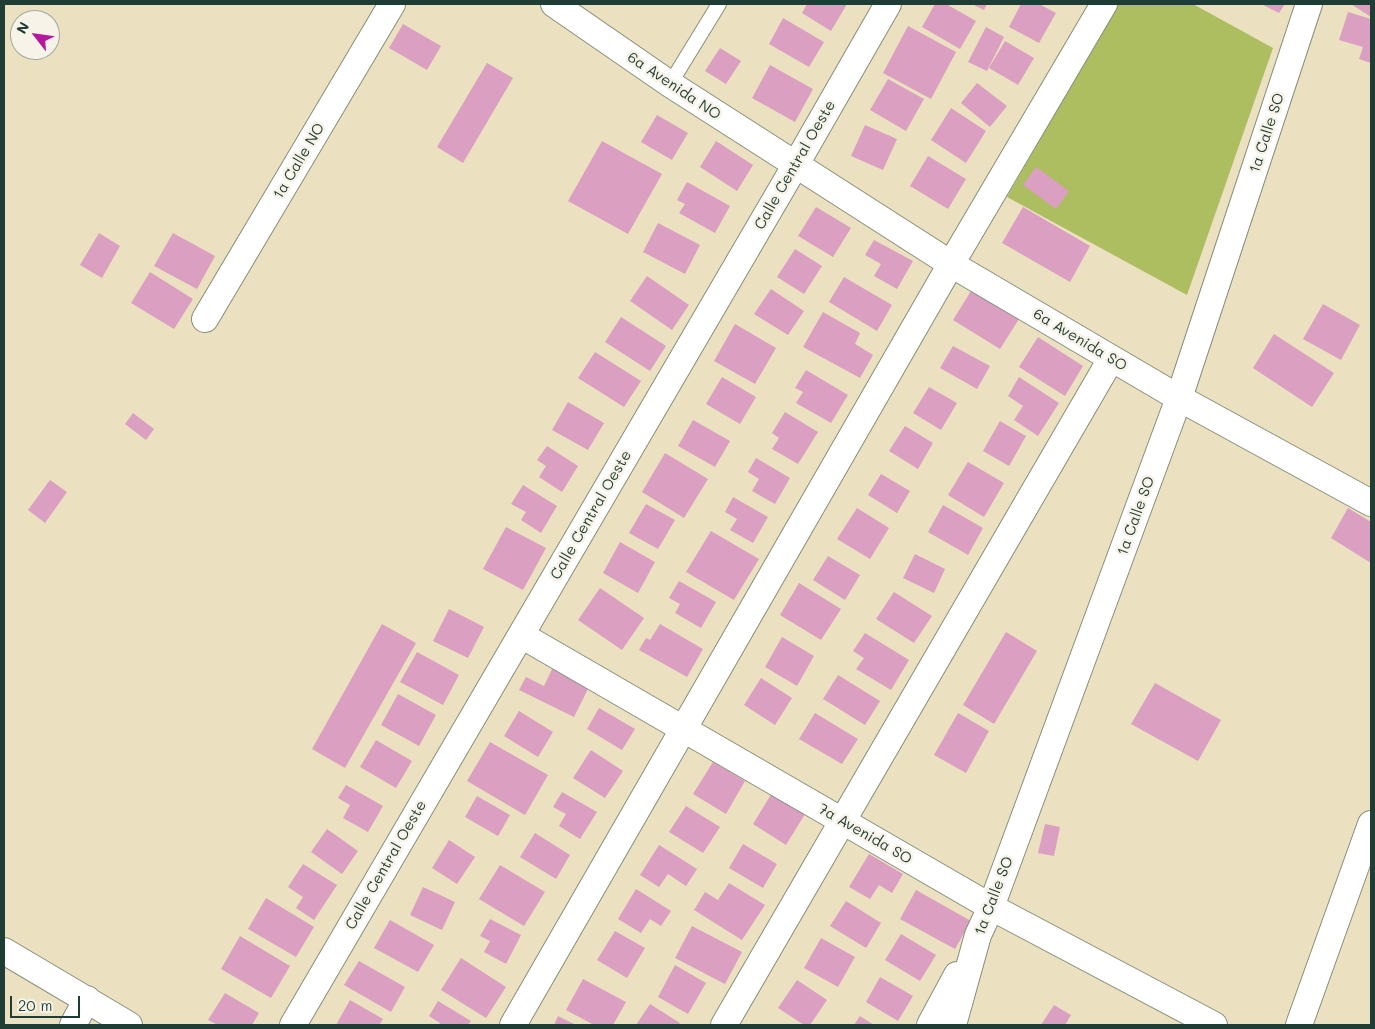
<!DOCTYPE html>
<html>
<head>
<meta charset="utf-8">
<style>
  body { margin:0 }
  #map { position:relative; width:1375px; height:1029px; overflow:hidden; background:#ebe1c0; font-family:Mali,sans-serif }
  canvas { display:block }
  .frame { position:absolute; inset:0; border:5px solid #1f3d34; pointer-events:none }
  .north { position:absolute; left:10px; top:10px; width:50px; height:50px; box-sizing:border-box; background:#f7f3e8; border:1px solid #a1aaa0; border-radius:50%; rotate:300deg; font-size:14px; font-weight:700; line-height:20px; text-align:center; color:#1f3d34 }
  .north::after { content:''; display:block; margin:auto; width:18px; height:22px; background:#b5179e; clip-path:polygon(50% 0,100% 100%,50% 72%,0 100%) }
  .scale { position:absolute; left:10px; top:996px; width:70px; height:22px; box-sizing:border-box; border:2px solid #1f3d34; border-top:0; padding-left:6px; font-size:15px; line-height:18px; white-space:nowrap; color:#1f3d34; -webkit-text-stroke:4px #f7f3e8; paint-order:stroke }
</style>
</head>
<body>
<div id="map">
<canvas width="1375" height="1029"></canvas>
<div class="frame"></div>
<div class="north">N</div>
<div class="scale">20 m</div>
</div>
<script>
const context = document.querySelector('canvas').getContext('2d');
context.lineJoin = 'round';
function fillPath(path, color) { context.fillStyle = color; context.fill(path, 'evenodd'); }
const poly = rows => new Path2D(rows.map(r => 'M' + r).join(''));
function trace(path, color, width, dash) { context.strokeStyle = color; context.lineWidth = width; context.lineCap = dash ? 'butt' : 'round'; context.setLineDash(dash || []); context.stroke(path); }
function write(font, color, halo, rows, align = 'center') {
  context.font = font + ' Mali,sans-serif'; context.lineWidth = 5; context.setLineDash([]); context.textBaseline = 'middle'; context.strokeStyle = halo; context.fillStyle = color; for (const [text, x, y, turn = 0] of rows) {
    context.save(); context.translate(x, y); context.rotate((+turn || 0) * Math.PI / 180); context.textAlign = isNaN(turn) ? turn : align; if (halo) context.strokeText(text, 0, 0); context.fillText(text, 0, 0); context.restore();
  }
}
const green = poly([
  [1118,4,1193,4,1273,48,1187,295,1007,197]
]);
const building = poly([
  [807,4,847,4,831,31,802,13],
  [935,4,946,4,976,21,960,49,922,27],
  [972,4,987,4,984,10],
  [1021,4,1039,4,1056,13,1039,43,1009,27],
  [1261,4,1285,4,1279,13],
  [1351,4,1371,4,1371,17],
  [1348,12,1371,19,1371,63,1359,59,1363,47,1339,40],
  [783,18,824,42,809,67,769,44],
  [403,24,441,46,427,70,389,48],
  [908,26,956,52,931,99,883,73],
  [986,27,1004,37,987,71,968,62],
  [1005,41,1034,58,1018,85,989,68],
  [720,48,741,61,726,84,705,71],
  [487,63,513,78,463,163,437,147],
  [770,65,813,89,795,122,752,98],
  [888,79,924,99,906,131,870,110],
  [977,83,1007,106,990,127,961,103],
  [951,108,986,131,966,163,931,140],
  [657,115,688,133,672,160,641,142],
  [865,125,897,139,883,170,851,156],
  [602,141,662,174,628,234,568,201],
  [716,141,753,165,737,191,700,167],
  [928,156,966,179,948,209,910,186],
  [1036,167,1069,191,1056,209,1023,185],
  [687,182,730,206,715,233,679,213,685,204,677,200],
  [816,207,851,228,833,257,798,236],
  [1023,207,1090,246,1070,282,1002,243],
  [658,223,700,245,685,274,643,252],
  [99,233,120,246,102,278,80,265],
  [173,233,215,256,197,289,154,266],
  [874,240,913,261,897,289,874,276,881,264,865,255],
  [795,249,822,266,804,294,777,277],
  [150,272,193,299,174,329,131,303],
  [647,276,689,305,672,330,630,301],
  [844,277,892,305,877,331,829,302],
  [771,289,804,311,788,335,754,314],
  [971,291,1019,319,1000,349,953,320],
  [1323,304,1360,325,1341,360,1303,339],
  [823,312,860,333,855,344,873,355,860,378,803,347],
  [621,317,666,346,650,371,605,342],
  [735,324,776,348,755,384,714,361],
  [1274,334,1334,373,1312,407,1253,368],
  [1038,337,1083,366,1065,396,1019,367],
  [953,346,990,366,977,389,940,368],
  [595,352,641,381,624,407,578,378],
  [806,370,848,395,831,423,796,403,803,392,795,388],
  [722,377,756,397,740,424,706,404],
  [1019,377,1059,403,1038,436,1014,420,1023,406,1008,396],
  [929,387,957,403,941,430,913,413],
  [568,402,604,423,588,450,552,430],
  [785,412,818,432,798,464,772,449,779,438,772,433],
  [133,413,154,429,146,440,125,424],
  [693,420,730,441,715,467,678,446],
  [1000,421,1026,436,1009,466,983,451],
  [905,426,933,443,918,469,889,451],
  [547,446,578,466,562,492,539,477,546,466,537,460],
  [665,453,708,479,684,518,642,492],
  [756,458,790,478,775,504,752,491,759,479,748,472],
  [968,462,1004,483,984,517,948,495],
  [881,474,910,491,897,513,868,495],
  [50,480,67,492,45,523,28,510],
  [523,485,557,506,541,533,521,520,526,512,511,504],
  [733,497,768,517,753,543,730,530,737,519,725,512],
  [646,504,675,520,658,549,629,533],
  [943,505,983,528,968,555,928,532],
  [857,508,889,528,870,559,837,539],
  [1348,508,1371,522,1371,563,1331,538],
  [506,527,546,548,523,590,483,569],
  [711,531,759,559,734,600,686,572],
  [620,542,655,562,638,593,603,573],
  [915,554,945,569,934,593,903,578],
  [828,556,860,575,845,600,813,580],
  [679,581,716,602,701,628,675,613,680,604,669,598],
  [799,583,841,609,821,640,780,615],
  [600,588,644,618,622,650,578,620],
  [894,592,932,616,914,643,876,619],
  [449,609,484,627,468,658,433,641],
  [382,624,416,643,345,768,312,749],
  [660,624,703,649,687,677,639,650,646,638,650,640],
  [1006,632,1037,651,994,724,963,705],
  [865,633,909,660,891,690,856,669,864,658,853,651],
  [782,637,814,656,797,686,765,667],
  [417,652,459,675,443,705,400,682],
  [553,667,590,685,574,717,519,690,526,677,544,686],
  [838,675,880,701,865,725,823,699],
  [761,678,792,698,775,725,744,705],
  [1155,683,1221,720,1198,761,1131,724],
  [398,694,436,715,419,746,381,725],
  [599,708,635,729,622,750,587,729],
  [519,711,553,732,538,757,504,736],
  [815,713,858,739,842,764,799,739],
  [958,713,989,731,966,773,934,755],
  [376,740,412,761,396,788,360,767],
  [490,742,548,775,525,815,467,781],
  [591,750,623,771,605,798,573,778],
  [713,762,745,781,726,814,693,794],
  [346,785,383,806,368,832,343,818,350,805,338,798],
  [562,792,597,812,580,839,559,826,566,814,553,807],
  [772,793,805,814,786,845,753,824],
  [477,796,510,815,498,836,465,817],
  [686,806,720,827,703,853,669,832],
  [1045,824,1060,827,1054,856,1038,853],
  [327,829,358,851,342,874,311,852],
  [535,833,570,855,556,879,520,857],
  [449,840,475,857,457,884,432,868],
  [743,844,777,864,763,888,729,868],
  [659,845,697,869,686,886,668,874,659,887,640,875],
  [869,854,903,874,892,893,879,885,870,899,849,887],
  [303,864,337,885,314,920,296,908,303,897,288,887],
  [500,865,545,892,524,926,479,899],
  [729,883,765,905,742,940,694,910,705,892,718,900],
  [423,887,455,902,442,930,410,915],
  [636,889,671,911,661,926,650,919,641,933,618,919],
  [916,890,971,921,955,949,900,919],
  [266,898,314,927,296,957,248,929],
  [846,901,881,923,866,948,830,926],
  [490,919,521,935,506,964,484,952,490,941,480,936],
  [390,920,434,945,418,972,374,948],
  [692,926,742,952,725,984,675,958],
  [615,931,645,948,627,978,597,960],
  [901,934,936,955,920,981,885,960],
  [240,936,290,966,271,998,221,969],
  [821,938,855,957,838,987,804,968],
  [461,958,506,987,486,1018,441,990],
  [359,961,405,987,391,1012,344,985],
  [675,965,706,983,688,1014,658,997],
  [880,977,913,996,898,1021,866,1002],
  [583,979,626,1002,613,1025,594,1025,566,1010],
  [797,980,827,1000,810,1025,804,1025,778,1008],
  [225,993,259,1013,252,1025,218,1025,208,1020],
  [350,1000,383,1019,379,1025,336,1025],
  [438,1001,471,1021,468,1025,439,1025,440,1023,429,1016],
  [650,1004,680,1023,678,1025,636,1025],
  [1054,1005,1071,1015,1065,1025,1041,1025],
  [558,1016,576,1025,554,1025],
  [860,1016,874,1025,854,1025]
]);
const service = poly([
  [670,84,719,4]
]);
const minor = poly([
  [554,4,670,84,951,264,1179,398,1371,503],
  [205,319,392,4],
  [521,635,991,907,1214,1025],
  [4,951,129,1025],
  [73,1025,87,999],
  [293,1025,795,166,888,4],
  [513,1025,951,264,1104,4],
  [724,1025,1111,359],
  [930,1025,957,975],
  [953,1025,978,935,991,907,1179,398,1309,4],
  [1299,1025,1371,824]
]);
const streetNames = [
  ["6a Avenida NO",674,86,34],
  ["1a Calle SO",1267,133,-72],
  ["1a Calle NO",299,161,-59],
  ["Calle Central Oeste",795,165,-60],
  ["6a Avenida SO",1080,340,31],
  ["Calle Central Oeste",591,515,-60],
  ["1a Calle SO",1136,516,-70],
  ["7a Avenida SO",865,834,30],
  ["Calle Central Oeste",386,865,-60],
  ["1a Calle SO",994,896,-69]
];
fillPath(green, '#adbe61');
fillPath(building, '#da9fc1');
trace(service, '#858f7a', 16);
trace(minor, '#858f7a', 28);
trace(service, '#fff', 14);
trace(minor, '#fff', 26);
write('15px', '#1f3d34', '#f7f3e8', streetNames);
</script>
</body>
</html>
